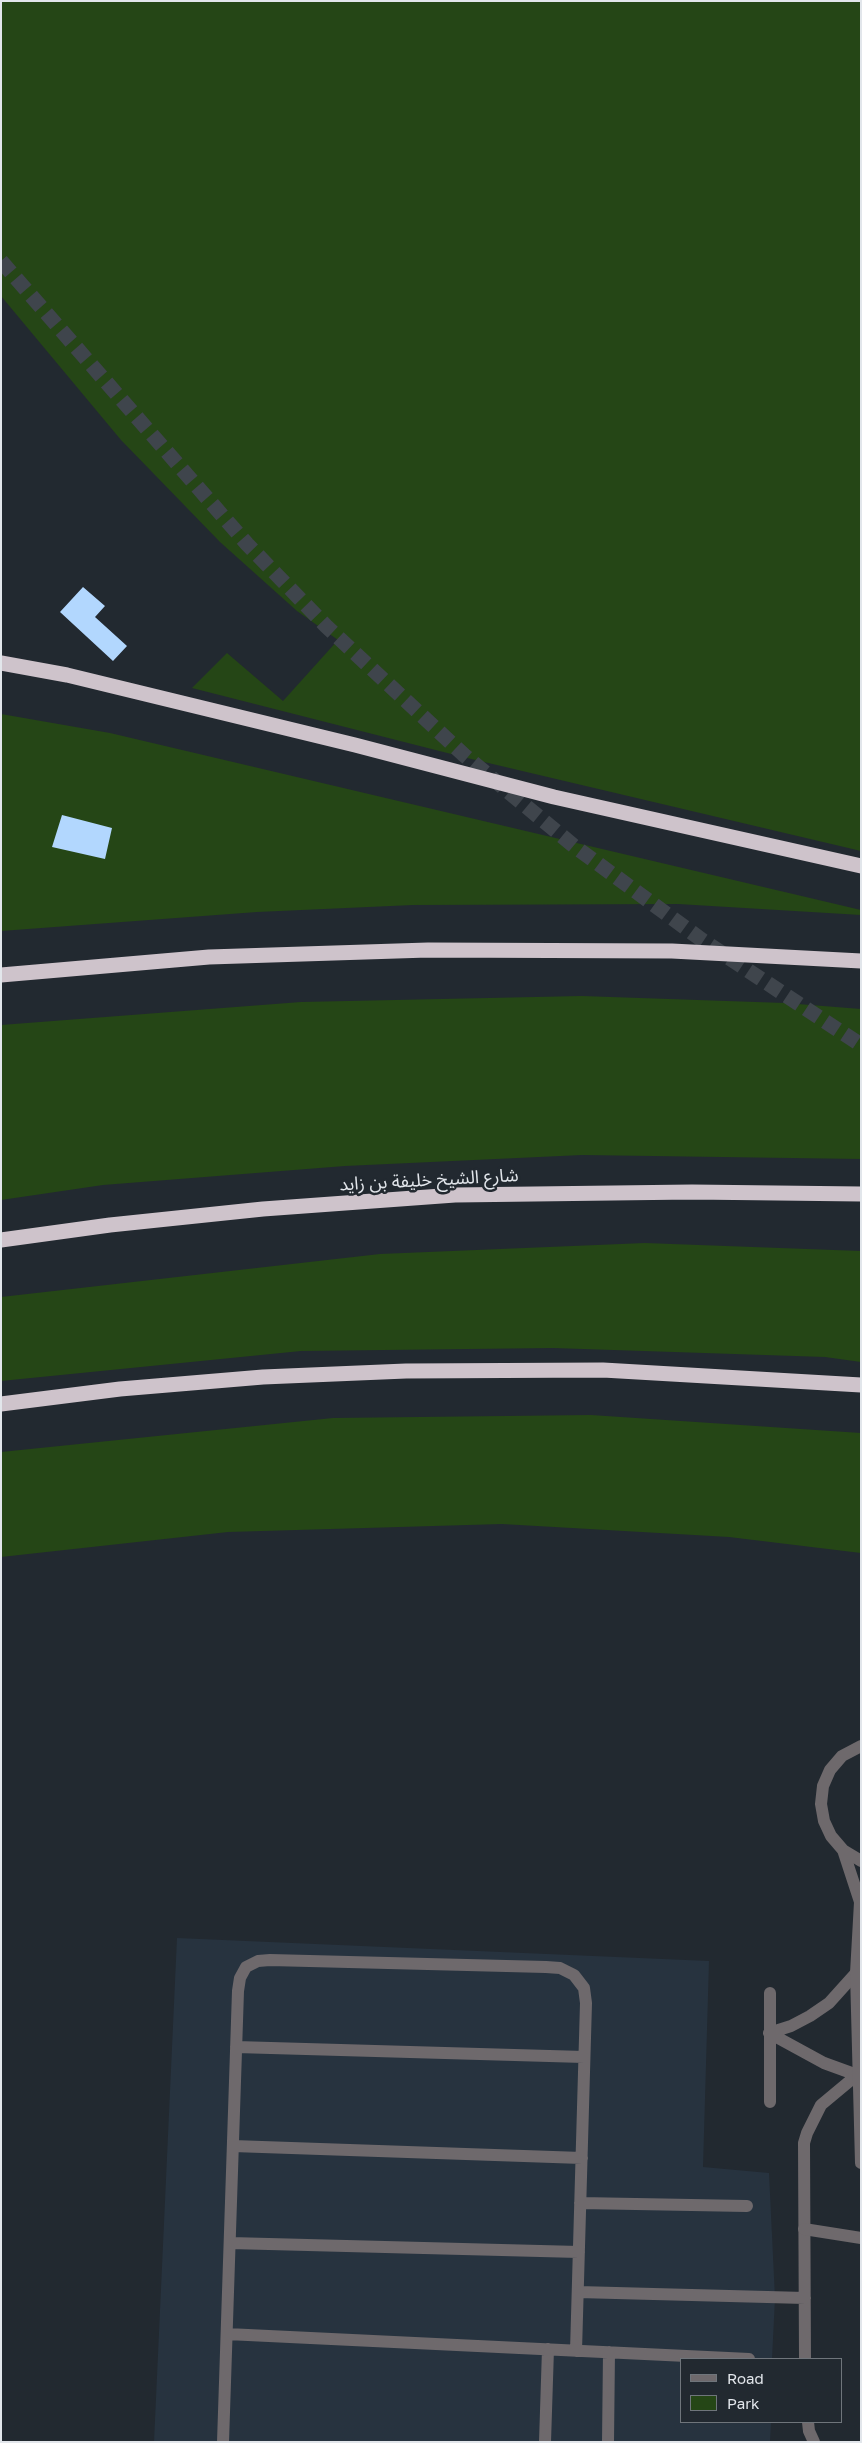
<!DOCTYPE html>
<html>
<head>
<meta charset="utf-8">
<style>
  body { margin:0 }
  #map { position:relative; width:862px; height:2443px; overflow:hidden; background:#222930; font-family:"Golos Text",sans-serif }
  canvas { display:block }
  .frame { position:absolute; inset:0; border:2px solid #e2e6eb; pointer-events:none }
  .legend { position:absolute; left:680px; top:2358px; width:162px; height:65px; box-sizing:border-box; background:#222930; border:1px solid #6f757b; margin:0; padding:6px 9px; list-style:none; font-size:15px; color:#e2e6eb }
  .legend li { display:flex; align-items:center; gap:10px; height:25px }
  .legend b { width:25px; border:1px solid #6f757b }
</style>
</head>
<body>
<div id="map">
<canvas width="862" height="2443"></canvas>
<div class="frame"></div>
<ul class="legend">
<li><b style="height:6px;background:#6e696c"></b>Road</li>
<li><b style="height:14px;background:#254616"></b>Park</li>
</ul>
</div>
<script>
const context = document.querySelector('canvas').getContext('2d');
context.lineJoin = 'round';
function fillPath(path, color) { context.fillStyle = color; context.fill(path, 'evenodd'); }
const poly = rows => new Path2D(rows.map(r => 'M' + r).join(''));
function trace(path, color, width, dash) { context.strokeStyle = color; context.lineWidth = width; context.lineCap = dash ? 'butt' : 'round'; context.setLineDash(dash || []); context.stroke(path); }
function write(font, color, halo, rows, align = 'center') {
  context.font = font + ' "Golos Text","Noto Sans Arabic",sans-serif'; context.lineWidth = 5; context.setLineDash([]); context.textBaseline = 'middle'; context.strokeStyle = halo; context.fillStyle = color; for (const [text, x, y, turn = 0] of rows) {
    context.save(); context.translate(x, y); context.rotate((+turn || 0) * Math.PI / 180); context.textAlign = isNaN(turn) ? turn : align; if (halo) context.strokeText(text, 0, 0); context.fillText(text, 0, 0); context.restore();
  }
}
const built = poly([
  [177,1938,709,1961,703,2167,769,2173,775,2298,772,2359,681,2359,681,2422,771,2422,770,2442,154,2442]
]);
const green = poly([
  [1,1,861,1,861,851,463,757,192,688,227,653,283,701,338,640,297,611,220,542,121,440,1,296],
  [1,714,110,733,861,910,861,915,678,904,413,905,257,912,1,931],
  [582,996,785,1003,861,1009,861,1159,582,1155,345,1166,103,1185,1,1200,1,1025,301,1002],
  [645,1243,861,1251,861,1362,825,1357,553,1348,301,1351,1,1381,1,1297,380,1254],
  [591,1415,861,1433,861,1553,729,1537,502,1524,228,1532,1,1557,1,1452,333,1418]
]);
const building = poly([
  [83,587,105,606,95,617,127,646,113,661,60,612],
  [62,815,112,828,105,859,52,847]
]);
const highwayTunnel = poly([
  [1,261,247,544,326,626,464,755,574,846,702,940,861,1045]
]);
const lane = poly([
  [769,2033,791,2026,810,2016,829,2003,856,1973],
  [769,2033,824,2063,857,2075],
  [236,2047,584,2057],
  [770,2102,770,1993],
  [233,2146,582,2158],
  [580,2203,747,2206],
  [230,2243,579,2252],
  [578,2292,805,2298],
  [227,2334,749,2359],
  [805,2359,804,2143,807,2133,821,2105,857,2075],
  [808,2422,809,2431,814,2442],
  [223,2442,238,1991,240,1978,246,1967,258,1961,270,1960,546,1967,560,1968,574,1975,584,1988,586,2003,576,2351],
  [545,2442,548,2349],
  [608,2442,609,2352]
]);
const street = poly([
  [861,1746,842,1756,830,1770,823,1786,821,1804,824,1821,831,1836,843,1850,861,1861],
  [843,1850,860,1902,856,1973,861,2163],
  [804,2229,861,2238]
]);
const highway = poly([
  [1,663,67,675,355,745,554,797,861,866],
  [1,975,209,957,428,950,672,951,861,961],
  [1,1240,110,1225,263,1209,455,1195,692,1192,861,1194],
  [1,1404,120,1389,263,1377,406,1371,603,1370,861,1385]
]);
const streetNames = [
  ["شارع الشيخ خليفة بن زايد",429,1180,-3]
];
fillPath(built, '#27333f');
fillPath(green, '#254616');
fillPath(building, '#b2d7fe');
trace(highwayTunnel, '#3f454c', 15, [15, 8]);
trace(lane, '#6e696c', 12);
trace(street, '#6e696c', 12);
trace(highway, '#cec3cb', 15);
write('18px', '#e2e6eb', '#222930', streetNames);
</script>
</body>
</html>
